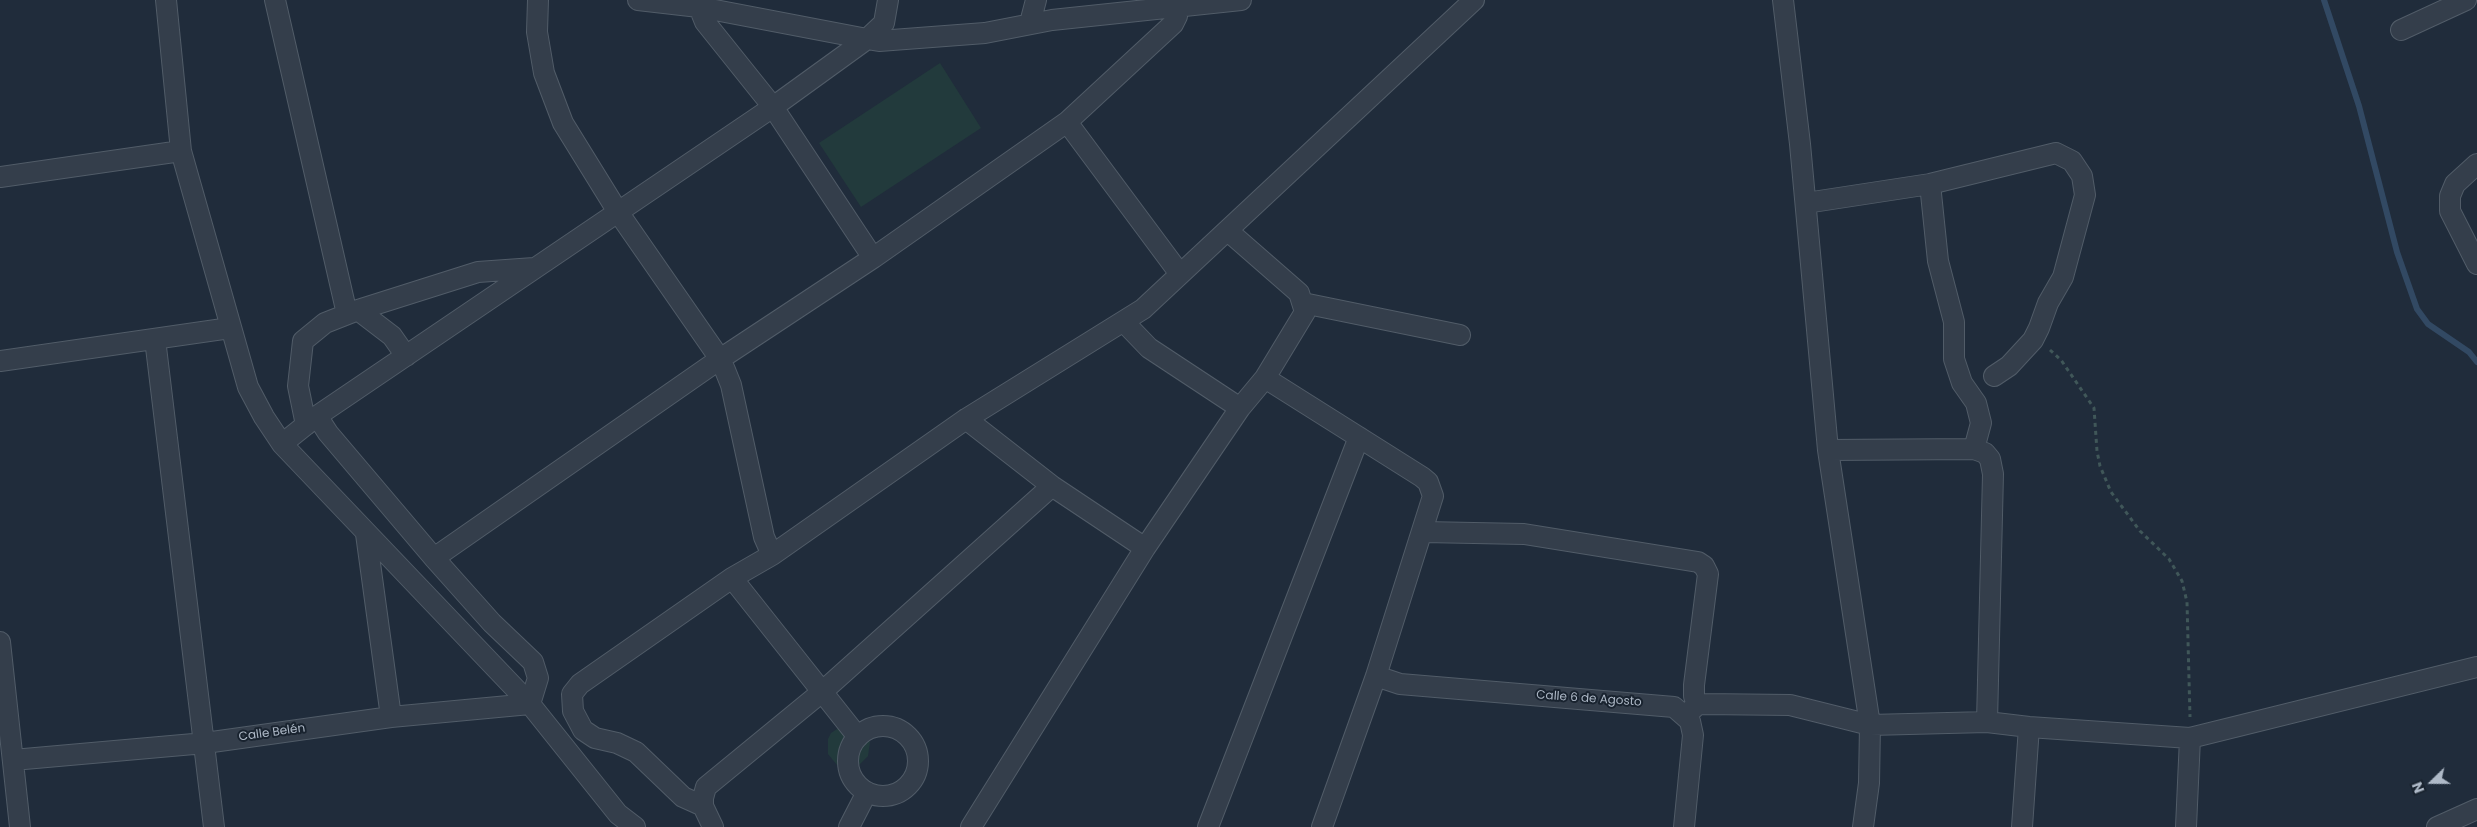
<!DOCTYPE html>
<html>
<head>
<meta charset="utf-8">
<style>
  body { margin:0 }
  #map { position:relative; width:2477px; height:827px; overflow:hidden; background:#202c3b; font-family:Poppins,sans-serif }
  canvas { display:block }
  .north { position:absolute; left:2407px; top:757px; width:50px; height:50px; -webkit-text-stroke:4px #19232f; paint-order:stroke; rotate:248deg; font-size:14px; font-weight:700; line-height:20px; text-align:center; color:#aeb9c7 }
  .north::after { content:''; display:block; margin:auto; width:18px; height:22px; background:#aeb9c7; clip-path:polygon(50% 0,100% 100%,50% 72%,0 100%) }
</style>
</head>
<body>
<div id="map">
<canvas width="2477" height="827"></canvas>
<div class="north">N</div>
</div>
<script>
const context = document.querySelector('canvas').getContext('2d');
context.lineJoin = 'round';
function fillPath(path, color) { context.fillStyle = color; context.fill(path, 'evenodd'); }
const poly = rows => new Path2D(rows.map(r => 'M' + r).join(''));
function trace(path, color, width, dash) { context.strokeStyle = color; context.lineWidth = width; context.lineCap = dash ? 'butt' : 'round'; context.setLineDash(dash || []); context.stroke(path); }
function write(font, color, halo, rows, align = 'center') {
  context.font = font + ' Poppins,sans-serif'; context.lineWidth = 4; context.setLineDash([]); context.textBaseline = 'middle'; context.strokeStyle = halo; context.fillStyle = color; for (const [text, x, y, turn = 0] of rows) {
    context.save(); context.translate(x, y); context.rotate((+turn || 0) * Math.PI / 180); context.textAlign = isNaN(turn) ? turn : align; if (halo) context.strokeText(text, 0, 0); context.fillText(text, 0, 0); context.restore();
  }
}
const green = poly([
  [940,63,981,128,861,207,819,143],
  [843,725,867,735,870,742,868,756,858,766,844,767,837,765,828,754,828,739,831,733]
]);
const stream = poly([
  [2324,0,2359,106,2397,252,2417,309,2428,324,2469,352,2477,362]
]);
const path = poly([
  [2050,350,2061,360,2094,408,2097,451,2100,466,2111,492,2140,531,2169,559,2182,581,2187,602,2190,717]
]);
const minor = poly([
  [166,0,181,151,248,387,264,417,282,444,530,704,618,814,635,827],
  [275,0,347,314],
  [538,0,537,32,544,73,563,123,618,212,720,359,725,370,731,385,764,537,772,555],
  [638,0,699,7,867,39,884,23,888,0],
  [1783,0,1800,144,1828,450,1870,725,1869,783,1863,827],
  [699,7,705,22,773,107,873,258],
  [1030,23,1036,0],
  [2401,30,2466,0],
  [1067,122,1180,274],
  [2477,164,2455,184,2450,196,2450,211,2477,264],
  [0,177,181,151],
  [1930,184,1938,261,1954,322,1954,359,1962,383,1976,403,1981,423,1974,449],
  [1806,203,1930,184,2056,153,2072,161,2082,176,2085,195,2063,277,2048,303,2039,328,2033,340,2009,366,1994,376],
  [1303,303,1460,335],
  [358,310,392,336,406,356],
  [1124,322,1149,348,1240,408],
  [155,339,214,827],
  [0,361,230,328],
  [1265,378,1422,477,1428,482,1433,496,1376,676,1322,827],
  [966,419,1052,486,1145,548],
  [306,425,298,386,303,341,325,323,358,310,478,272,534,268],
  [282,444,317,416,773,107,867,39,879,41,985,33,1052,20,1241,0],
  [1828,450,1974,449,1985,453,1990,459,1993,474,1987,722],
  [1424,532,1524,534,1698,562,1704,566,1708,574,1694,685,1694,696,1697,705],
  [366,534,391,717],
  [434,558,720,359,873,258,1067,122,1173,24,1177,16,1178,7],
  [732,578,858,737],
  [0,642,20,827],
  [1376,676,1400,684,1674,707,1690,721,1693,735,1684,827],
  [1686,715,1697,705,1703,704,1790,705,1870,725,1987,722,2029,727,2190,738,2477,667],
  '848 761a35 35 0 1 1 70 0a35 35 0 1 1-70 0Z',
  [13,760,205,743,391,717,530,704,538,678,533,662,492,623,434,558,328,433,317,416],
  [703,806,683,797,636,752,617,743,595,738,583,730,573,711,572,694,580,684,732,578,772,555,966,419,1143,309,1474,0],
  [713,827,703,806,703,798,706,787,823,691,1052,486],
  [849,827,867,792],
  [971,827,1145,548,1240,408,1265,378,1305,312,1299,293,1228,231],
  [1208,827,1359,437],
  [2022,827,2029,727],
  [2186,827,2190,738],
  [2437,827,2477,809]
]);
const streetNames = [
  ["Calle 6 de Agosto",1589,699,4],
  ["Calle Belén",272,733,-8]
];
fillPath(green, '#223a3c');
trace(stream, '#324963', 6);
trace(minor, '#515c68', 22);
trace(path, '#405759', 3, [4, 4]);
trace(minor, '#343e4b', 20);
write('12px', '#aeb9c7', '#19232f', streetNames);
</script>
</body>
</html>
